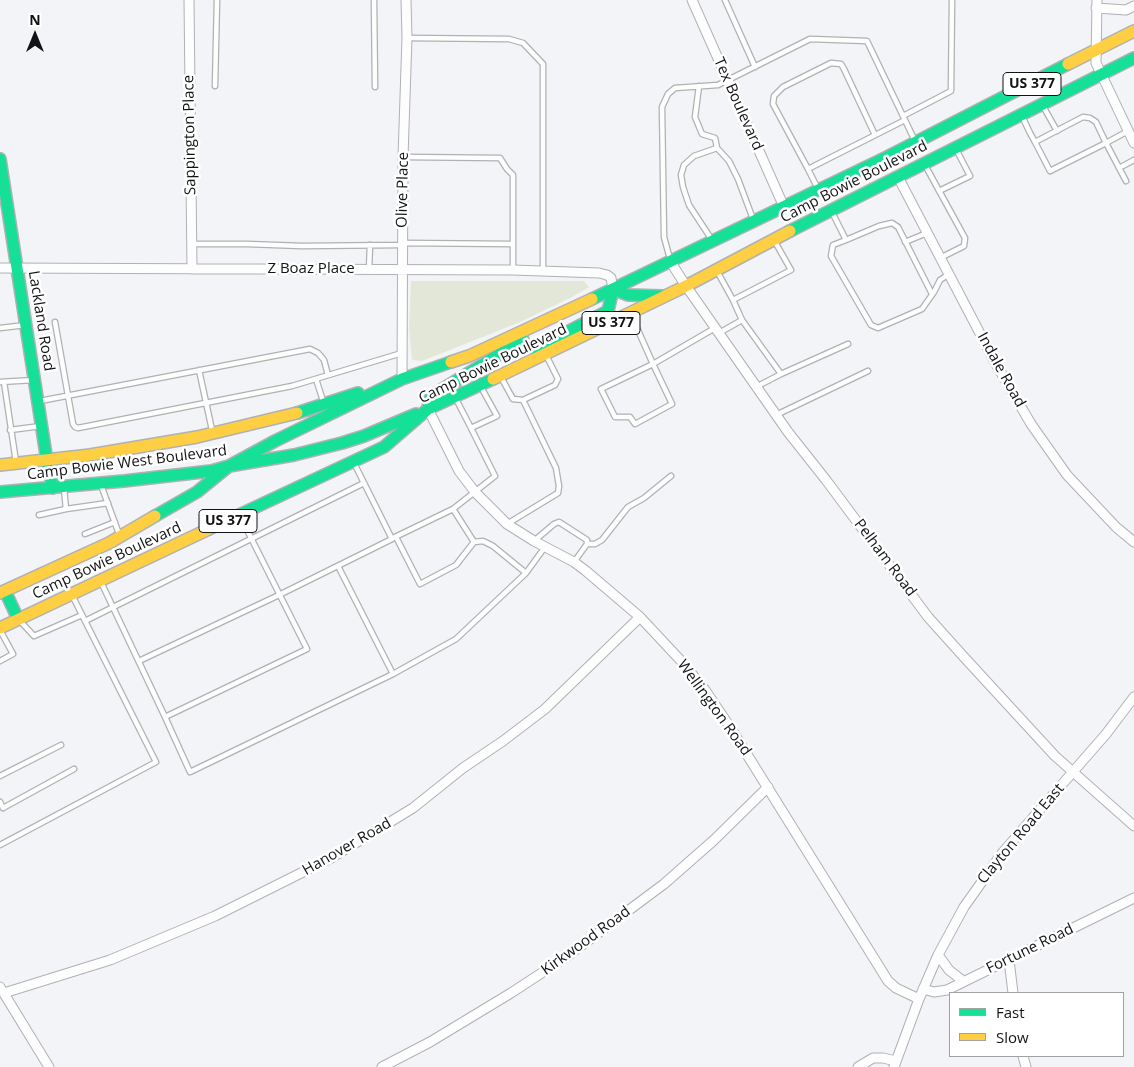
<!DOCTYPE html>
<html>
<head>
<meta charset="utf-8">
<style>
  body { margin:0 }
  #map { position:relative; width:1134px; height:1067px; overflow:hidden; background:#f3f4f7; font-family:"Open Sans",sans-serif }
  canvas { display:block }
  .legend { position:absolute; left:949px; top:992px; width:175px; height:65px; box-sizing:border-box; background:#fff; border:1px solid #a0a1a1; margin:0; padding:6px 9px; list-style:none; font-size:15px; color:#121315 }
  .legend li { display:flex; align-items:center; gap:10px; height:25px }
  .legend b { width:25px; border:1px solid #a0a1a1 }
  .north { position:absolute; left:10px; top:10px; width:50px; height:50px; -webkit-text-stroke:4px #fff; paint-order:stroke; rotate:0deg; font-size:14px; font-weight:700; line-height:20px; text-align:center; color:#121315 }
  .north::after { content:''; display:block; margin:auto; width:18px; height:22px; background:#121315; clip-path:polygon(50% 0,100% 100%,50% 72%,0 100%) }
</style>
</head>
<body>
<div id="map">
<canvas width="1134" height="1067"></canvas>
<ul class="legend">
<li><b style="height:6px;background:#16e098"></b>Fast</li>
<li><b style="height:6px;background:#ffcf43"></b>Slow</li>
</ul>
<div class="north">N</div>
</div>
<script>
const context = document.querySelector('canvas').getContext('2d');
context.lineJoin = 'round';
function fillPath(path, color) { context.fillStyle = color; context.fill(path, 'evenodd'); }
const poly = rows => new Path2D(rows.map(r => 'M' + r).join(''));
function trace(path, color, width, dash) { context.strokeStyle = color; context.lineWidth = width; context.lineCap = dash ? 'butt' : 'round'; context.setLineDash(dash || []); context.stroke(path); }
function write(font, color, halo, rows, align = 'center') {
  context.font = font + ' "Open Sans",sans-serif'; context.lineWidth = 5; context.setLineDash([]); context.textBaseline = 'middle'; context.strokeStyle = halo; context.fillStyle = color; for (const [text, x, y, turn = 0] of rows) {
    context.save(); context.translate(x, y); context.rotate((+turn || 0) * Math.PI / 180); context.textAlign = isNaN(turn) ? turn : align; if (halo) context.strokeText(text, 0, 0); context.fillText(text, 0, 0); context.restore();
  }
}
const green = poly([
  [411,281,584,281,589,287,572,297,518,323,422,361,412,360,409,328]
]);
const lane = poly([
  [374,0,375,87],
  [725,0,755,67],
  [407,38,509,39,523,43,543,64,543,271],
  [215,86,217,0],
  [699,86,695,117,702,134,715,138,717,148,729,161,738,179,753,219],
  [1043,106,1057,131],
  [903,116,951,91,952,0],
  [1022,116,1030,133,1035,142,1050,171,1106,143,1096,122,1090,118,1083,117,1035,142],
  [403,157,500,158,507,169,513,175,513,244],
  [925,165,965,238,964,246,940,258],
  [1119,168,1134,160],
  [808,169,773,104,774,96,783,87,831,63,841,64,844,69,875,135],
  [1126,181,1106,143,1128,131],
  [818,189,808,169,905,120],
  [939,191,970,176,956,149],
  [832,212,846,240,833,245,831,256,871,325,878,328,922,309,934,292,940,280,949,274],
  [712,240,689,205,683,187,681,175,684,165,694,156,717,148],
  [846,240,879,226,892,223,898,227,932,294],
  [905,242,927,233],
  [403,243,513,244,513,269],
  [191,244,247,244,302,246,402,245],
  [670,259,664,237,662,107,668,94,675,88,718,85,810,39,867,41,915,141],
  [369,269,370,245],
  [717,271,733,300,791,270,774,240],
  [733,300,742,320,781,374,848,344],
  [630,315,637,328,653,364,672,404,635,424,630,417,615,417,601,389,653,364,715,328],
  [55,322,73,424,75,427,78,428,292,386,402,353],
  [0,328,26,325],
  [719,333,742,320],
  [199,370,212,430],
  [501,377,513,399,523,400,555,385,558,379,547,357],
  [316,379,324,404],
  [0,382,34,380],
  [4,382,16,462],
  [756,387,781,374],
  [456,399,471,428,497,416,481,387],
  [40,401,310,349,318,353,324,360,328,375],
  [776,415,868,371],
  [10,430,41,426],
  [101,485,119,534],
  [64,488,66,509,108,503],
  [453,509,474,542],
  [39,515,66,509],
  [507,524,558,493,559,486,556,468,523,400],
  [85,534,115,522],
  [396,537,420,584,456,565,474,542,483,541,493,546,526,573,545,547],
  [393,538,453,509,495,476,471,428],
  [534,541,554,524,559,522,587,540,587,544,574,562],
  [587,544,595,544,602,540,628,507,644,498,671,476],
  [338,566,393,674,456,639,526,573],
  [101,582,165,717,307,649,241,518],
  [85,621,364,483],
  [21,622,34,636,82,615],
  [0,630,13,654,0,661],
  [139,661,279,595,392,539,354,463],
  [165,717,190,772,393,674],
  [0,776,61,745],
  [0,802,3,808,74,769],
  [0,845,156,762,73,597]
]);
const street = poly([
  [189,0,192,269],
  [692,0,784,207],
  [1097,0,1096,63,1134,143],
  [1096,8,1126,10,1134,6],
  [898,177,996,364,1031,424,1067,475,1116,527,1134,542],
  [670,261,686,286,788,432,826,480,928,617,963,656,1055,756,1134,826],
  [0,268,513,270,599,273,607,275,611,278,613,289],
  [402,379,403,157,407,38,406,0],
  [428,409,459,471,475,492,507,524,534,541,574,562,586,571,640,617,683,663,705,690,728,724,888,981,896,988,919,999],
  [938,955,949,970,963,981],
  [1009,960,1013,993],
  [0,987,49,1067],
  [923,989,934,992,947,990,1134,898],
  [4,993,110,960,215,916,331,858,413,808,463,768,503,741,545,709,640,617],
  [1023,1056,1026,1067],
  [382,1067,430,1042,511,993,566,957,664,884,714,840,768,787],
  [858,1067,873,1058,883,1058,896,1061],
  [894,1067,919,999,938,955,964,907,1003,852,1106,734,1134,697]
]);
const fast = poly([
  [0,159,47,461,53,488],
  [790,231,1134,58],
  [592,299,887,157,1068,64],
  [536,351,550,341,608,311,613,289,628,295,662,296],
  [428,409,429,400,436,393,523,340],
  [297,413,358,393],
  [0,492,124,481,211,471,229,466,294,455,342,443,364,436,416,414],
  [155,516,197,492,229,466,275,441,402,379,451,362],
  [209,529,384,447,428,409,493,379],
  [5,591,18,619]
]);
const slow = poly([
  [1068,64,1134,31],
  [451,362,469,356,592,299],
  [493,379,686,286,790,231],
  [0,465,90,455,197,437,297,413],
  [0,593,109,543,155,516],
  [0,628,209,529]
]);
const shields = [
  [1032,84,58],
  [611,323,58],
  [228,521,58]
];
const shieldNames = [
  ["US 377",1032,84],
  ["US 377",611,323],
  ["US 377",228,521]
];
const streetNames = [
  ["Tex Boulevard",738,104,66],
  ["Sappington Place",190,135,-91],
  ["Camp Bowie Boulevard",854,182,-27],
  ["Olive Place",403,190,-89],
  ["Z Boaz Place",311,269],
  ["Lackland Road",41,321,81],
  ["Camp Bowie Boulevard",493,364,-26],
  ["Indale Road",1001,370,61],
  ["Camp Bowie West Boulevard",127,463,-7],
  ["Pelham Road",885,558,53],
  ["Camp Bowie Boulevard",107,561,-25],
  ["Wellington Road",714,708,54],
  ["Clayton Road East",1021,834,-50],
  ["Hanover Road",347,847,-30],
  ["Kirkwood Road",586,941,-36],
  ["Fortune Road",1030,949,-26]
];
fillPath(green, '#e3e7d8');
trace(lane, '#b0b1b3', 7);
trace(street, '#b0b1b3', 11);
trace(fast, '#b0b1b3', 14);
trace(slow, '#b0b1b3', 14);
trace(lane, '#fdfdfe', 4.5);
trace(street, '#fdfdfe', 9);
trace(fast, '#16e098', 11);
trace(slow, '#ffcf43', 11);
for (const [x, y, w] of shields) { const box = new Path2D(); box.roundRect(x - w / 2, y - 11.5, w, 23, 4); context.fillStyle = '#fff'; context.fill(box); trace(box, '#121315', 1); }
write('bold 14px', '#121315', null, shieldNames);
write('15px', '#121315', '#fff', streetNames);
</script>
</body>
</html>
